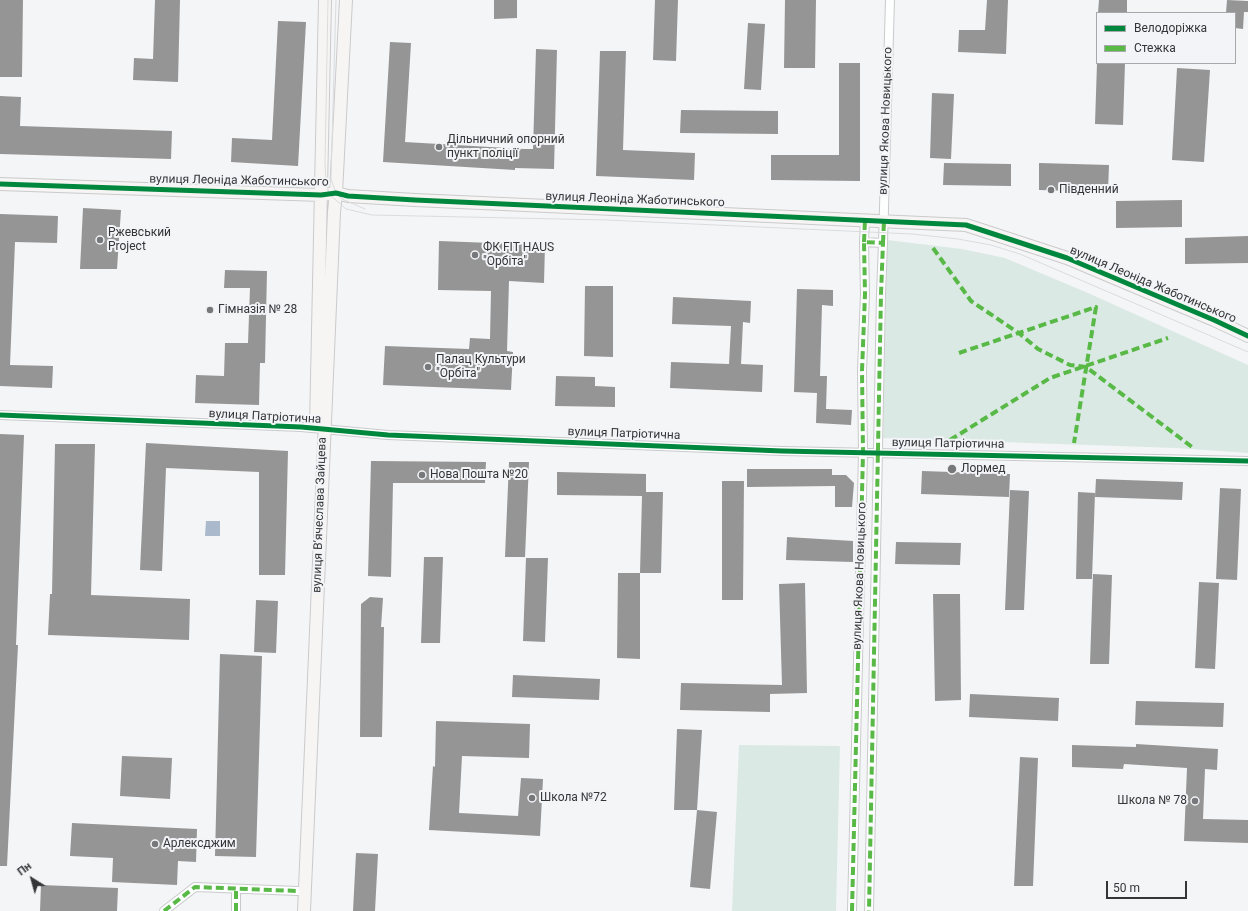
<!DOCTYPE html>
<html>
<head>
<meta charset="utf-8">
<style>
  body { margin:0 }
  #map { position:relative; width:1248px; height:911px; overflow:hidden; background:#f4f5f7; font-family:Roboto,sans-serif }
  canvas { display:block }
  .legend { position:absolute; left:1096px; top:12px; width:140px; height:52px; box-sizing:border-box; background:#f3f4f8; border:1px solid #a7a8aa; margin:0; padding:5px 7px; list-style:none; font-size:12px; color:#343536 }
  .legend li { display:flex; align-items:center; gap:8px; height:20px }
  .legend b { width:20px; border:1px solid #a7a8aa }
  .north { position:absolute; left:12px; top:859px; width:40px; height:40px; -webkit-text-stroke:3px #f3f4f8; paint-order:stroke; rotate:323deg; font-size:11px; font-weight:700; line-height:16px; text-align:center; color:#343536 }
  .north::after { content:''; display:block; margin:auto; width:14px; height:18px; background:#343536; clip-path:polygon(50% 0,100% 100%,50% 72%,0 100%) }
  .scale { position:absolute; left:1106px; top:881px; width:81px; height:18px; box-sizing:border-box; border:2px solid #343536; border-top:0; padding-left:5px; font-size:12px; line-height:14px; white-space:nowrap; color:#343536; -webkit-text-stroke:3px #f3f4f8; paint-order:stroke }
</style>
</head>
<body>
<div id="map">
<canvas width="1248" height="911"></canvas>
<ul class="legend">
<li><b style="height:5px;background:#00873e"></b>Велодоріжка</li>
<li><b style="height:5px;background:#58b947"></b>Стежка</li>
</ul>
<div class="north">Пн</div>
<div class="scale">50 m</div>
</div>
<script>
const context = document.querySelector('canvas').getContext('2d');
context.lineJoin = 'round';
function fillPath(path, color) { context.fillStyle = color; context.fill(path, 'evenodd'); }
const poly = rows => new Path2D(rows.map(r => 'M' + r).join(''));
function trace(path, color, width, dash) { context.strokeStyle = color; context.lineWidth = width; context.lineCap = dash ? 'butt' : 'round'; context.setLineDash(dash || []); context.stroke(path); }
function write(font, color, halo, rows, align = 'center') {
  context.font = font + ' Roboto,sans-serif'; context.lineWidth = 4; context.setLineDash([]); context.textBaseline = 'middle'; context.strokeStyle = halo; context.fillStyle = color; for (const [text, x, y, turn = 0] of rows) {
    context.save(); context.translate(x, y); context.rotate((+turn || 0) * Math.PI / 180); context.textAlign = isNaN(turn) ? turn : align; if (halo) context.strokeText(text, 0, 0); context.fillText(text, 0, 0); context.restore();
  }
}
const green = poly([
  [887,240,962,249,1005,258,1088,293,1248,365,1248,453,1176,448,883,438],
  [739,745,840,746,836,911,732,911]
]);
const water = poly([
  [206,521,220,521,220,536,205,536]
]);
const building = poly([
  [0,0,23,0,22,77,0,77],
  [155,0,180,0,178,82,133,80,134,58,153,59],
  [494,0,517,0,517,18,494,19],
  [655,0,678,0,676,61,653,60],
  [785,0,816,0,815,68,784,68],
  [987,0,1008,0,1006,54,958,52,959,30,985,30],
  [1099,0,1127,0,1127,13,1098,13],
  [1227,0,1248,1,1248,12,1244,12,1243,29,1235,28,1235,13,1226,13],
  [278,21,306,22,298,166,231,162,232,138,272,140],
  [748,23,765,24,761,90,744,89],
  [390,42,411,43,405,142,524,149,533,149,536,49,557,50,554,169,515,168,515,170,383,162],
  [600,51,626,51,623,150,695,153,694,180,596,176],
  [839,63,860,63,860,181,771,180,771,155,839,155],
  [1097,63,1125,63,1123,125,1095,124],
  [1177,68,1210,70,1204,162,1172,160],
  [932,93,954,94,951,159,930,158],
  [0,96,21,97,20,126,172,131,171,159,0,154],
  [681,110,778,111,778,134,680,133],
  [944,163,1011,164,1011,186,943,185],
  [1039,163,1109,165,1108,192,1039,190],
  [1182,200,1182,227,1116,228,1116,201],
  [83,208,121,210,117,269,80,269],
  [0,214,58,216,57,243,15,242,10,365,53,366,52,388,0,386],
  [1248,236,1248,263,1185,264,1185,238],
  [439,241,545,245,544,283,509,281,507,351,513,352,511,390,383,385,385,346,469,349,470,338,490,339,491,291,438,290],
  [225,270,267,271,265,363,260,363,259,405,195,403,196,375,224,376,225,343,248,343,250,288,224,288],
  [585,286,613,286,613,357,584,356],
  [797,289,833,290,833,306,822,305,820,376,827,376,826,409,852,410,851,425,816,423,817,393,794,392],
  [673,297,751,301,750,323,743,322,741,364,763,365,762,392,670,388,671,362,729,364,731,326,672,324],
  [556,376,595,377,595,386,615,387,615,407,555,406],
  [0,434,24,435,16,645,18,645,7,866,0,866],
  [146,443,288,451,285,575,259,575,259,472,166,468,162,571,140,570],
  [55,444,95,444,91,595,190,599,189,640,48,635,50,594,52,594],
  [371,461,486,462,485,483,393,483,391,577,368,576],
  [509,462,529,462,525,557,505,557],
  [747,469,832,469,832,475,846,475,854,483,852,507,835,507,835,486,747,487],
  [922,471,1010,474,1009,497,921,494],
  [557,472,646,474,646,492,663,492,661,573,640,573,642,496,557,495],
  [1096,479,1183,482,1182,500,1095,497],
  [722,481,744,481,743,600,722,600],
  [1220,488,1241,489,1237,580,1216,579],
  [1010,490,1029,491,1024,610,1005,610],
  [1078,492,1095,493,1092,579,1076,579],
  [787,537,853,541,853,562,786,560],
  [896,542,961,543,960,565,895,564],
  [424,557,443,557,440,643,421,643],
  [526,558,548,558,545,642,523,641],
  [618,573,640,573,640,659,617,658],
  [1093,574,1112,575,1109,664,1090,664],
  [1199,582,1219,583,1215,669,1195,668],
  [805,583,807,693,770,694,770,712,680,710,681,683,782,685,779,584],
  [933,594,960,594,961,700,935,701],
  [370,597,383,598,381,627,384,627,382,737,360,737,361,604],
  [256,600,278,601,276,653,254,652],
  [220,654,262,656,256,857,215,856],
  [513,675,600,679,599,700,512,697],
  [970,694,1059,698,1058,721,969,717],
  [1136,701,1224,703,1223,727,1135,725],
  [436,721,530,724,529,758,462,756,459,813,518,816,521,778,543,779,540,836,429,830,433,766,435,767],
  [677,729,702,730,697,810,674,810],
  [1136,744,1218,749,1217,770,1205,769,1203,819,1248,820,1248,843,1184,841,1187,768,1124,764,1123,769,1072,767,1072,745,1136,747],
  [122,756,172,758,170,799,120,796],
  [1020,757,1038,758,1033,886,1014,886],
  [697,810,717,812,710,889,690,887],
  [72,823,197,829,196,862,178,861,177,885,112,882,113,858,70,856],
  [356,853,378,854,375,911,353,911],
  [41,885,118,888,117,911,40,911]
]);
const street = poly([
  [864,242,865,220],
  [883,243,890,0],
  [0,415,301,427,388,435,782,451,1248,461],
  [164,911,195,887,298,891],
  [236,911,236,889],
  [852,911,863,453,862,371,865,294,864,242,883,243,881,294,869,911]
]);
const secondary = poly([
  [0,184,321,195,336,193,348,196,415,200,966,225,1067,258,1214,320,1248,336],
  [316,426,325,0],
  [304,911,334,212,336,193,346,0]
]);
const tram = poly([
  [328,0,325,164,326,181,329,194,346,209,372,215,607,220,912,234,958,239,991,245,1020,254,1248,352],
  [336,0,331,179,336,193,342,199,365,209]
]);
const quiet = poly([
  [864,242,865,220],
  [883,243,884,221],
  [933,248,971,301,1020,334,1038,349,1070,365,1086,367,1192,447],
  [959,353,1096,307,1074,443],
  [950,440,1050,378,1168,338],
  [164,911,195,887,298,891],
  [236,911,236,889],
  [852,911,863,453,862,371,865,294,864,242,883,243,881,294,869,911]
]);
const cycleway = poly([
  [0,184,321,195,336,193,348,196,415,200,966,225,1067,258,1214,320,1248,336],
  [0,415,301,427,388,435,782,451,1248,461]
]);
const markers = [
  [439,147,4,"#77787a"],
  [1051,190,4,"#77787a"],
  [100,240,4,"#77787a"],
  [475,255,4,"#77787a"],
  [210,310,4,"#77787a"],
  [428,367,4,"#77787a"],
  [952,469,5,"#77787a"],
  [422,475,4,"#77787a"],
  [532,798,4,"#77787a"],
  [1195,801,4,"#77787a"],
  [155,844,4,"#77787a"]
];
const streetNames = [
  ["вулиця Якова Новицького",886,121,-88],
  ["вулиця Леоніда Жаботинського",239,181,1],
  ["вулиця Леоніда Жаботинського",635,200,2],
  ["вулиця Леоніда Жаботинського",1153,285,23],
  ["вулиця Патріотична",265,417,3],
  ["вулиця Патріотична",624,434,2],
  ["вулиця Патріотична",948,444,1],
  ["вулиця Вʼячеслава Зайцева",320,515,-88],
  ["вулиця Якова Новицького",860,576,-88]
];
const poiNames = [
  ["Дільничний опорний",447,140],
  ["пункт поліції",447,154],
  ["Південний",1059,190],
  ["Ржевський",108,233],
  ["Project",108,247],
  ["ФК FIT HAUS",483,248],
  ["\"Орбіта\"",483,262],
  ["Гімназія № 28",218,310],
  ["Палац Культури",436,360],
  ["\"Орбіта\"",436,374],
  ["Лормед",961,469],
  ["Нова Пошта №20",430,475],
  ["Школа №72",540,798],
  ["Школа № 78",1187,801,"right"],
  ["Арлексджим",163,844]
];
fillPath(green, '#dbe9e4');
fillPath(water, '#aabacc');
fillPath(building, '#959595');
trace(street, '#cacacc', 10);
trace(secondary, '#cacacc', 14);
trace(street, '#fdfefe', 8);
trace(secondary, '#f7f5f4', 12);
trace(tram, '#dadcdc', 1);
trace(quiet, '#58b947', 4, [8, 4]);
trace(cycleway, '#00873e', 5);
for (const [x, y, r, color] of markers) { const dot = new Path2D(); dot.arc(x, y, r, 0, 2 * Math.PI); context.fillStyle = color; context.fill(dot); trace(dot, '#f3f4f8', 1.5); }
write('12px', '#343536', '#f3f4f8', streetNames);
write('12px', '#343536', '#f3f4f8', poiNames, 'left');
</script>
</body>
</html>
